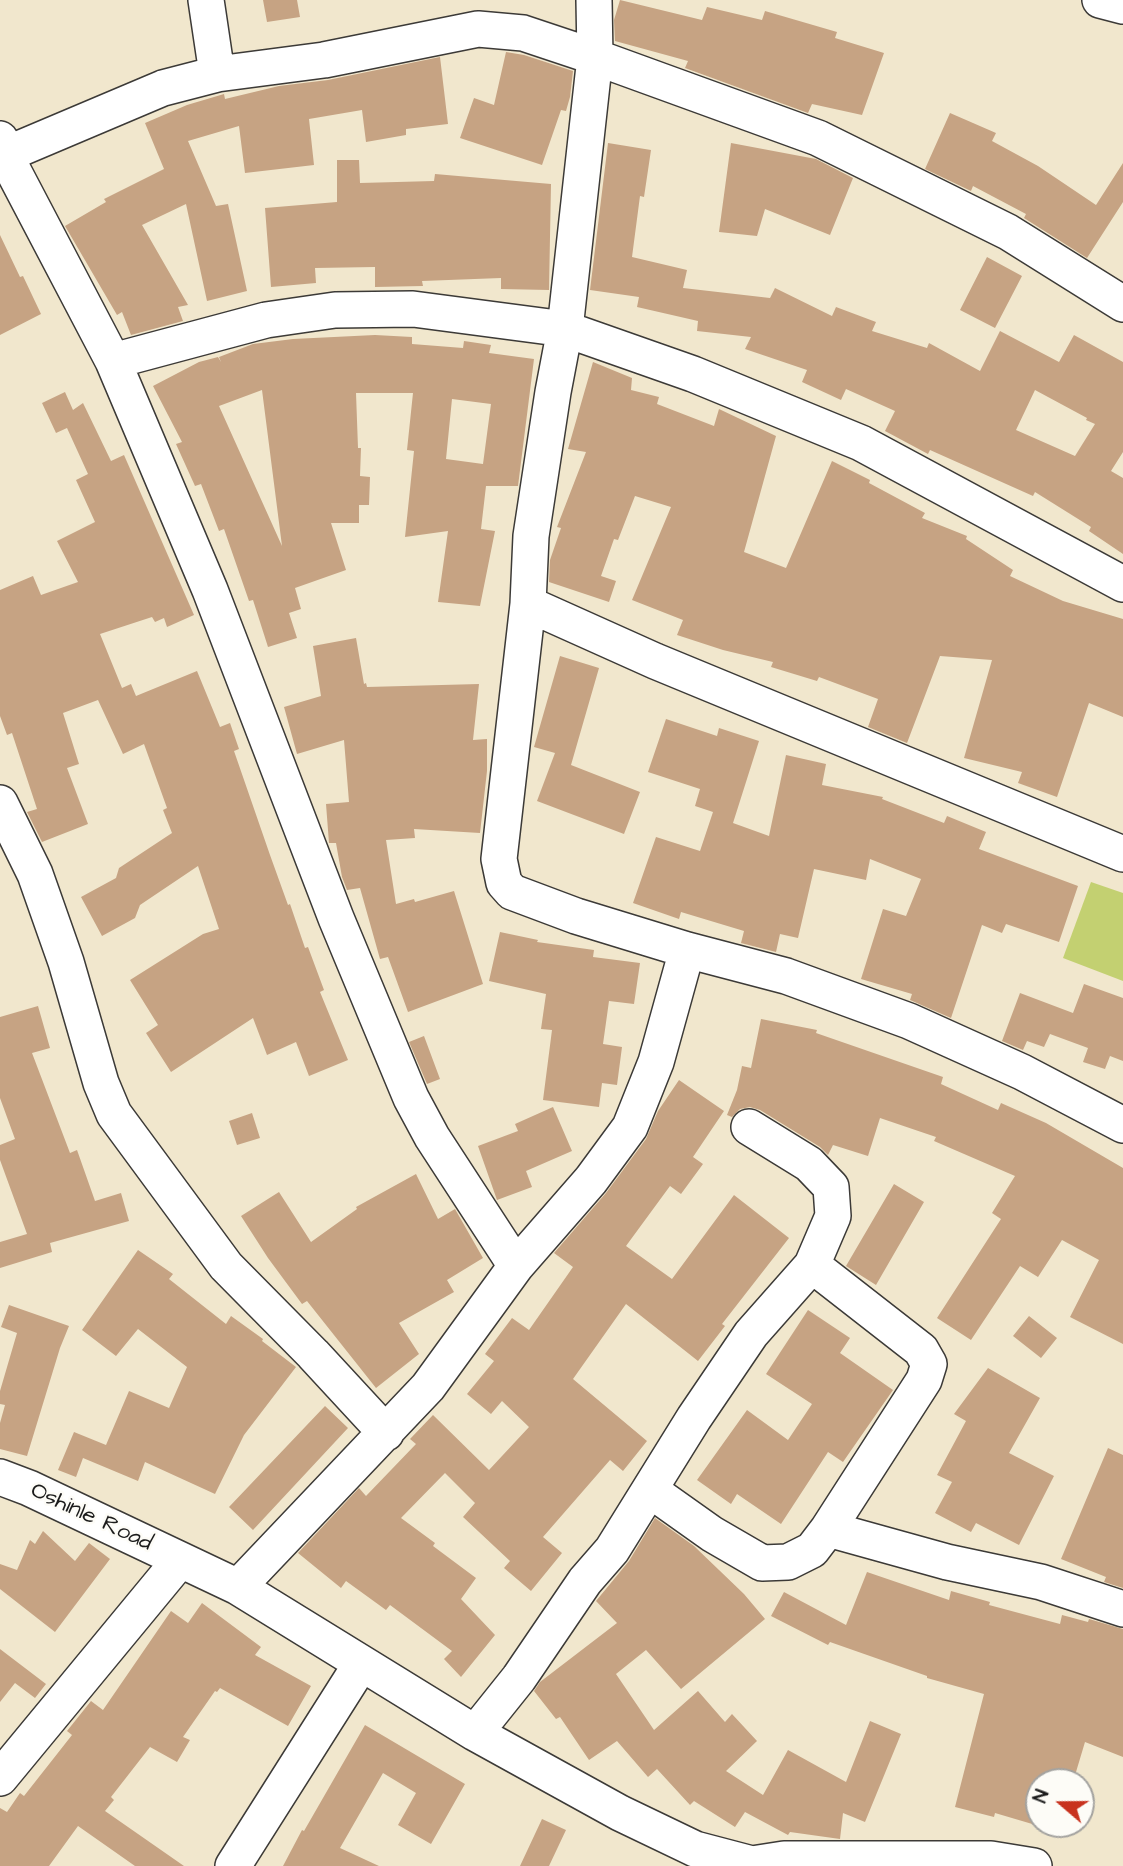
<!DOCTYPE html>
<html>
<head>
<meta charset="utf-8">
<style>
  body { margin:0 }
  #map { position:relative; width:1123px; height:1866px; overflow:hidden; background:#f1e7cd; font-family:"Architects Daughter",sans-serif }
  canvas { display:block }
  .north { position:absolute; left:1025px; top:1768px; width:70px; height:70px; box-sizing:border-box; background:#fdfcf7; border:2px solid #a3a29f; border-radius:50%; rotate:290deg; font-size:19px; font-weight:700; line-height:28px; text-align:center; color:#1c1c1c }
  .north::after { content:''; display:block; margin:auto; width:24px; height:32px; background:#c8321e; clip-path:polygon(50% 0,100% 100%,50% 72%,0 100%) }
</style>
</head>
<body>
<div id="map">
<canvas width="1123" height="1866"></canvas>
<div class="north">N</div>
</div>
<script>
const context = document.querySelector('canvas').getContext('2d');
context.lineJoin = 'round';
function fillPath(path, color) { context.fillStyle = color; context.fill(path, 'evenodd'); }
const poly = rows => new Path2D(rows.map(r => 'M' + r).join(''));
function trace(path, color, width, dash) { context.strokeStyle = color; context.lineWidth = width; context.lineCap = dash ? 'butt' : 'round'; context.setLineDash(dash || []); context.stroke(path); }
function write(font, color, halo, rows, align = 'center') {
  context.font = font + ' "Architects Daughter",sans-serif'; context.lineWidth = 5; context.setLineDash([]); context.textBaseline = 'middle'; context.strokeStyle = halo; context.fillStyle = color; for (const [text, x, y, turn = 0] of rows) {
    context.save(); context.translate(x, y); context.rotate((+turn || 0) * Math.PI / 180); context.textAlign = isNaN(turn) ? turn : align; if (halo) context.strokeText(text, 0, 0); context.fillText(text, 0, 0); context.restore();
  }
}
const green = poly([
  [1091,882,1123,893,1123,981,1063,958]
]);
const building = poly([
  [263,0,297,0,300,17,267,22],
  [620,0,702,20,707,7,762,20,765,11,837,32,835,38,884,53,862,115,812,104,808,113,685,68,688,61,615,41,614,20],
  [506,52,524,55,573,71,570,97,566,111,561,110,542,165,460,138,474,98,494,105],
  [440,57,448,124,406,129,406,135,366,142,362,110,309,119,314,165,245,173,239,126,188,141,216,206,228,204,247,291,207,301,186,204,142,225,188,305,178,307,183,321,131,335,122,312,117,315,65,226,106,202,104,199,164,169,145,123,187,105,224,94,225,99,279,86,328,80],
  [950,113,996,133,992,141,1038,166,1096,205,1123,163,1123,202,1087,258,1024,218,1026,214,973,186,971,191,925,169],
  [608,143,651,150,644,197,640,196,632,257,687,270,683,288,770,298,775,288,832,316,836,307,876,322,872,331,927,348,929,343,980,371,1000,331,1059,362,1074,335,1123,362,1123,452,1111,471,1123,478,1123,554,1089,531,1091,527,1035,492,1033,496,930,450,928,454,885,431,895,411,846,389,841,400,802,382,807,370,745,349,751,337,697,331,698,321,637,307,639,297,590,290],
  [1035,390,1087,418,1086,420,1095,424,1075,456,1016,430],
  [731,143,816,159,853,178,830,235,765,209,757,236,719,232],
  [337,160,359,160,360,183,434,181,435,174,551,184,549,290,501,289,501,278,422,281,423,286,375,287,375,267,315,268,316,283,271,287,265,208,337,202],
  [0,235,20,277,23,276,41,314,0,335],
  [987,257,1022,276,995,328,960,310],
  [375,335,412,337,412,344,463,348,464,341,491,345,489,353,534,359,518,486,486,486,481,529,495,531,480,606,438,602,448,531,405,537,414,451,407,450,413,393,356,393,358,448,361,448,360,476,370,477,369,505,359,505,359,523,331,523,346,570,295,588,301,609,289,613,297,638,268,647,253,600,249,601,224,529,219,531,201,484,195,486,176,444,182,442,153,386,199,362,218,357,221,362,219,357,253,344,293,339],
  [262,390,282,546,219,406],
  [452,399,491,404,483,464,446,459],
  [593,362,632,378,631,390,659,397,657,404,714,426,719,409,776,436,744,552,786,568,832,461,870,480,869,483,925,513,922,518,967,536,966,539,1013,570,1010,576,1063,601,1123,619,1123,717,1089,703,1057,797,1018,783,1022,772,964,758,992,660,940,656,907,743,868,727,878,699,819,677,817,681,771,667,773,662,723,650,677,635,683,620,632,600,671,507,635,496,618,540,614,539,601,576,616,581,609,602,549,582,550,560,561,528,557,527,586,452,568,449],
  [65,392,73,410,83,403,111,461,124,455,194,615,167,627,164,618,155,622,152,617,100,634,122,688,131,684,136,696,197,671,220,727,230,723,239,749,234,751,270,855,288,905,290,904,305,948,308,947,324,990,320,992,348,1060,309,1076,296,1042,267,1055,253,1018,171,1072,146,1033,158,1025,130,980,203,934,219,929,198,866,140,905,135,918,102,936,81,897,116,878,119,868,172,833,163,810,167,808,144,744,123,754,98,700,63,713,79,764,67,768,88,824,42,842,27,812,37,809,12,733,7,735,0,716,0,590,33,576,41,595,78,582,57,541,95,522,76,480,88,474,67,428,56,433,42,403],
  [356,638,364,684,366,683,367,687,479,684,473,740,487,739,487,771,480,833,414,829,415,838,386,840,396,904,414,899,415,902,454,891,483,984,408,1012,388,957,380,959,360,888,347,890,342,877,336,843,329,843,326,804,349,802,344,740,297,754,284,707,321,696,313,646],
  [560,656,599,668,571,765,640,792,624,834,537,801,555,753,534,747],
  [666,719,717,736,719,728,759,741,733,823,769,836,786,755,826,764,822,785,883,797,882,799,944,823,947,816,986,832,979,849,1078,886,1059,942,1006,924,1002,933,982,925,951,1018,910,1000,912,994,861,979,883,909,906,916,921,879,870,859,866,880,814,869,798,938,780,934,776,952,741,943,744,931,681,912,679,919,633,903,656,837,700,851,713,812,695,806,700,789,648,772],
  [500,932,538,940,537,942,594,950,593,957,640,963,634,1004,609,1001,603,1044,622,1047,617,1085,602,1083,599,1107,543,1100,552,1030,541,1029,546,994,489,981],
  [1084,984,1123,998,1123,1061,1110,1056,1105,1069,1083,1062,1088,1048,1050,1034,1044,1047,1027,1041,1023,1050,1002,1041,1020,993,1073,1013],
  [38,1006,50,1048,32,1053,70,1153,77,1150,95,1201,121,1193,129,1221,50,1243,52,1252,0,1268,0,1242,27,1234,0,1160,0,1145,15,1139,0,1098,0,1017],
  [761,1019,817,1030,816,1033,943,1077,941,1084,998,1110,1001,1103,1046,1123,1123,1168,1123,1344,1070,1317,1099,1260,1062,1240,1038,1277,1020,1266,971,1340,937,1318,1001,1219,992,1213,1015,1176,934,1141,936,1137,880,1118,868,1156,833,1145,828,1155,820,1147,760,1110,750,1107,740,1109,732,1117,727,1115,737,1090,742,1066,751,1068],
  [424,1036,440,1079,427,1084,409,1042],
  [679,1080,724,1111,693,1157,703,1164,681,1194,670,1186,626,1246,672,1279,734,1195,789,1238,722,1324,725,1326,698,1361,626,1304,573,1379,647,1441,623,1471,610,1460,543,1537,562,1553,531,1591,504,1568,510,1561,463,1517,475,1503,445,1473,401,1518,435,1543,433,1546,476,1578,461,1599,495,1635,461,1677,444,1659,452,1651,390,1605,386,1610,346,1581,341,1588,298,1553,359,1488,366,1496,416,1444,410,1439,433,1415,489,1470,529,1427,502,1401,491,1414,467,1394,494,1361,485,1354,512,1318,529,1330,573,1267,554,1253,606,1193,646,1139,658,1111],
  [553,1107,572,1151,526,1171,532,1187,497,1200,478,1146,518,1131,515,1124],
  [252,1113,260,1138,237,1145,229,1121],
  [416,1174,438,1219,455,1209,483,1258,447,1280,454,1292,399,1323,419,1354,376,1388,307,1301,302,1304,268,1258,241,1216,279,1192,311,1242,357,1209,356,1207],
  [894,1184,924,1202,876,1285,846,1266],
  [138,1250,173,1274,169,1279,226,1324,231,1316,263,1339,262,1341,296,1367,244,1435,215,1494,145,1462,138,1481,83,1458,76,1477,58,1470,74,1432,106,1445,129,1391,169,1408,187,1367,138,1329,116,1356,82,1330],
  [9,1305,69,1326,60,1348,27,1456,0,1449,0,1423,5,1405,0,1404,0,1391,17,1333,1,1327],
  [808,1310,850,1338,840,1353,893,1390,843,1462,828,1452,781,1524,737,1494,731,1504,697,1480,747,1410,788,1440,812,1404,766,1374],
  [1029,1316,1057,1338,1041,1358,1013,1336],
  [988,1368,1040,1398,1009,1453,1054,1476,1019,1545,976,1523,971,1532,935,1513,952,1482,937,1475,966,1421,954,1414],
  [325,1406,348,1428,253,1530,229,1507],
  [1108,1448,1123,1455,1123,1588,1104,1582,1106,1577,1061,1559],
  [655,1518,694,1546,744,1594,765,1619,681,1689,646,1650,616,1674,654,1730,698,1691,725,1722,732,1714,757,1741,726,1771,763,1795,788,1750,846,1782,870,1721,901,1734,865,1822,843,1813,840,1839,790,1832,788,1835,745,1812,735,1827,694,1801,690,1805,657,1769,648,1777,617,1741,589,1760,560,1717,556,1719,534,1691,540,1682,617,1623,596,1601,629,1561],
  [43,1531,75,1561,89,1543,110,1559,55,1632,0,1589,0,1564,17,1570,30,1540,35,1544],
  [867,1572,949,1600,951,1591,990,1602,989,1605,1060,1624,1062,1615,1088,1622,1089,1619,1123,1629,1123,1757,1085,1742,1073,1782,1039,1782,1039,1826,995,1813,994,1817,955,1807,984,1694,927,1678,927,1676,830,1642,828,1645,771,1616,784,1592,846,1625],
  [202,1603,261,1647,255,1655,311,1686,288,1726,220,1688,217,1692,215,1691,183,1737,190,1740,177,1762,150,1747,111,1797,114,1800,105,1811,184,1866,135,1866,78,1826,49,1866,0,1866,0,1808,7,1812,20,1793,24,1796,72,1735,67,1731,91,1701,103,1710,171,1611,188,1623],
  [0,1649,46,1684,35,1698,15,1683,0,1702],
  [365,1725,465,1784,431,1844,398,1825,416,1793,383,1773,340,1848,379,1866,283,1866,302,1830,304,1831],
  [542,1819,566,1830,549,1866,520,1866]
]);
const minor = poly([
  [206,0,217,74],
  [594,0,595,57,565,329,553,392,531,536,528,604,499,859,504,883,512,892,576,916,687,950,786,976,909,1021,1022,1072,1123,1125],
  [1100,0,1123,6],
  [0,139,5,155,113,361,210,590,336,918,411,1098,432,1137,516,1266,428,1387,238,1587],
  [0,157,163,88,217,74,324,60,478,29,523,33,595,57,818,138,1008,232,1123,304],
  [113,361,266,320,335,310,413,309,565,329,693,374,861,443,1123,584],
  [528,604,655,661,1123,854],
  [0,803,35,874,66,962,101,1083,114,1114,226,1266,313,1354,386,1433],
  [749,1127,809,1164,831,1187,833,1216,812,1265,921,1350,929,1364,924,1380,828,1529,947,1562,1041,1582,1123,1609],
  [516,1266,591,1180,630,1127,656,1062,687,950],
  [0,1477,29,1488,238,1587,475,1733,620,1813,695,1849,752,1864,784,1859,991,1859,1034,1866],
  [650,1490,712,1534,762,1563,788,1562,812,1550,828,1529],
  [475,1733,519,1678,585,1581,612,1550,694,1418,751,1334,812,1265],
  [0,1778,180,1560],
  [233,1866,361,1664]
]);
const streetNames = [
  ["Oshinle Road",91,1518,25]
];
fillPath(green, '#c3d071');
fillPath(building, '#c6a383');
trace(minor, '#3c3a37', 38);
trace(minor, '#fff', 35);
write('23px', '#1c1c1c', '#fdfcf7', streetNames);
</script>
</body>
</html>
